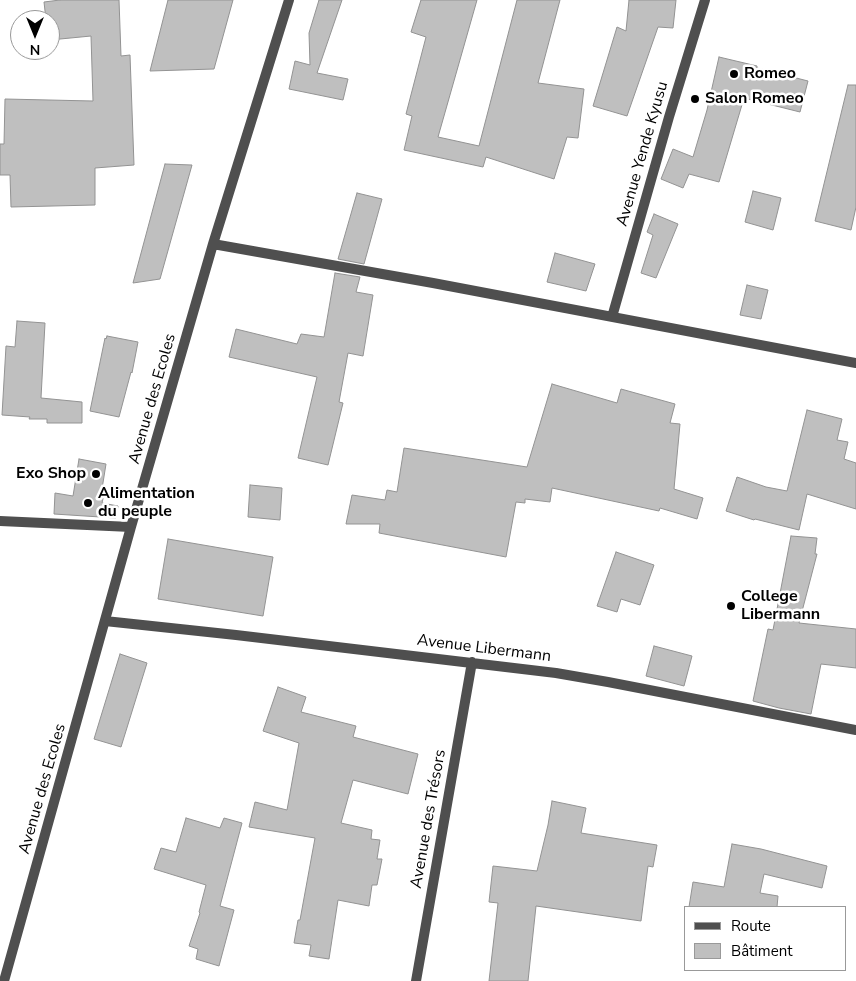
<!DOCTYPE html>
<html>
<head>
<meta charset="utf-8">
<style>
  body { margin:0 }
  #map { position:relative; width:856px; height:981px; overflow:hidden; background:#fff; font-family:"Nunito Sans",sans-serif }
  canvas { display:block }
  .legend { position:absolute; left:684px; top:906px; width:162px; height:65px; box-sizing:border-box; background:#fff; border:1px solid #999; margin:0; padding:6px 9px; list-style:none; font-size:15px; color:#000 }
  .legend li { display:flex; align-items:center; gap:10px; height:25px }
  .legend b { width:25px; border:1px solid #999 }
  .north { position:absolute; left:10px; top:10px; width:50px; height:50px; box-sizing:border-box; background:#fff; border:1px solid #999; border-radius:50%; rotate:180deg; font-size:14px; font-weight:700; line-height:20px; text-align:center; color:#000 }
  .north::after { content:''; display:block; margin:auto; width:18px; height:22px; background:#000; clip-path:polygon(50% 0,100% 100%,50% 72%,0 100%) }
</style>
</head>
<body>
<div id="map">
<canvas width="856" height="981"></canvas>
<ul class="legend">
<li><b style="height:6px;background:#4f4f4f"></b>Route</li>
<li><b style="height:14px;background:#bfbfbf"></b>Bâtiment</li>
</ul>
<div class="north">N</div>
</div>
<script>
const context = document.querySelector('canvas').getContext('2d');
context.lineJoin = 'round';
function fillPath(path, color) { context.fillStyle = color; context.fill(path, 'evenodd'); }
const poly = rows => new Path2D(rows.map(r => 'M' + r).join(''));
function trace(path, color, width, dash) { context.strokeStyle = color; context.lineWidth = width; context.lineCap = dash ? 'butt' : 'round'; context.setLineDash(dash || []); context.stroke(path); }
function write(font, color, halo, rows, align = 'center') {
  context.font = font + ' "Nunito Sans",sans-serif'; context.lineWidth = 5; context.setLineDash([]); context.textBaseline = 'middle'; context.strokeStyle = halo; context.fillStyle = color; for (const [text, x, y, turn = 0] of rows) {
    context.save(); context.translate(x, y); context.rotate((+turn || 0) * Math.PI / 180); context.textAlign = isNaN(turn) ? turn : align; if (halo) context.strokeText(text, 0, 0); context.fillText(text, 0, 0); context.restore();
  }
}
const building = poly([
  [60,0,119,0,121,56,130,55,134,165,95,168,95,205,11,207,10,175,0,175,0,144,4,144,5,99,93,101,91,36,50,40,50,20,46,20,44,2,60,0],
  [168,0,233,0,214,69,150,71,168,0],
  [319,0,342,0,317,73,348,79,343,100,289,89,295,61,310,65,309,33,319,0],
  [421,0,477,0,438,137,479,146,517,0,560,0,538,83,584,89,578,138,567,137,554,179,486,157,483,167,404,150,412,116,406,114,426,37,411,32,421,0],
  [629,0,676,0,673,28,658,27,627,116,593,106,617,27,626,31,629,0],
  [719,57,757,66,757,68,808,81,800,112,744,98,719,182,689,174,683,188,661,179,673,149,693,157,707,110,719,57],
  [848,85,856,85,856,207,851,230,815,221,848,85],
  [165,164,192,165,160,279,133,283,165,164],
  [753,191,781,198,773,230,745,222,753,191],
  [357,193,382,199,364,264,338,259,357,193],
  [654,214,678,224,656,278,641,273,653,235,647,232,654,214],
  [555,253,595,264,586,291,547,282,555,253],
  [335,273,360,277,356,292,373,295,363,356,348,353,339,402,343,403,328,465,298,458,317,377,229,357,236,329,297,344,301,334,324,337,335,273],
  [747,285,768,290,761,319,740,315,747,285],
  [17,321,45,323,41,398,82,402,82,423,47,423,47,419,29,419,30,417,2,415,6,346,15,347,17,321],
  [107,336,138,342,132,373,131,372,119,417,90,411,105,338,106,339,107,336],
  [552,384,617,403,621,389,675,404,670,423,680,424,674,489,703,498,697,519,660,508,659,511,552,488,550,502,525,499,525,503,516,502,506,557,379,533,380,524,346,524,352,495,385,500,387,490,397,492,404,448,527,467,552,384],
  [807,410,842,419,837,440,848,442,844,459,856,463,856,509,807,494,799,530,755,519,754,520,726,511,737,477,766,487,787,491,807,410],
  [79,459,106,464,102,489,105,490,102,503,118,506,116,518,54,514,55,493,73,496,79,459],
  [250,485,282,488,280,520,248,517,250,485],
  [791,536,817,538,815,554,817,554,799,623,856,629,856,668,821,664,811,714,779,708,753,701,768,629,773,630,791,536],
  [168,539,273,557,263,616,158,599,168,539],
  [616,552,654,565,640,605,621,599,617,612,597,606,616,552],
  [654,646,692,656,684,686,646,676,654,646],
  [120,654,147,663,121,747,94,739,120,654],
  [278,687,306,697,301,712,356,726,353,737,418,754,408,794,353,780,341,823,372,830,371,839,380,840,377,859,382,859,377,885,372,885,369,906,338,900,329,959,309,956,311,945,294,943,298,920,300,920,315,838,249,827,255,802,287,810,299,743,263,731,278,687],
  [552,801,586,808,581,833,657,845,653,867,648,866,641,921,536,906,528,981,489,981,498,903,489,902,493,866,537,871,548,825,552,801],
  [186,818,220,828,224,818,242,823,220,906,234,910,219,966,196,959,198,949,189,946,200,913,199,912,206,885,154,869,161,848,176,852,186,818],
  [732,844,761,849,827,866,822,888,764,874,760,893,778,896,777,907,689,907,693,882,724,887,732,844]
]);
const street = poly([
  [213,244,433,283,856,363],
  [612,317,669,117,705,0],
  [0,521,131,527],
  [105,621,236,635,556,673,608,682,856,730],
  [4,981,131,527,213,244,289,0],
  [416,981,472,662]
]);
const markers = [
  [734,74,5,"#000"],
  [695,99,5,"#000"],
  [96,474,5,"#000"],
  [88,503,5,"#000"],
  [731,606,5,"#000"]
];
const poiNames = [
  ["Romeo",744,74],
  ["Salon Romeo",705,99],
  ["Exo Shop",86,474,"right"],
  ["Alimentation",98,494],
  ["du peuple",98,512],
  ["College",741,597],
  ["Libermann",741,615]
];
const streetNames = [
  ["Avenue Yende Kyusu",643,154,-74],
  ["Avenue des Ecoles",153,399,-74],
  ["Avenue Libermann",484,649,7],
  ["Avenue des Ecoles",43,789,-74],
  ["Avenue des Trésors",429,819,-80]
];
fillPath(building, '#bfbfbf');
trace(building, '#939393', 1);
trace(street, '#4f4f4f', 10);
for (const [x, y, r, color] of markers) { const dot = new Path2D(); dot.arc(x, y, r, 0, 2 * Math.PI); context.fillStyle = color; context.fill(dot); trace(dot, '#fff', 2); }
write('bold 16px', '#000', '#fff', poiNames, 'left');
write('16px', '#000', '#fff', streetNames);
</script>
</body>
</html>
